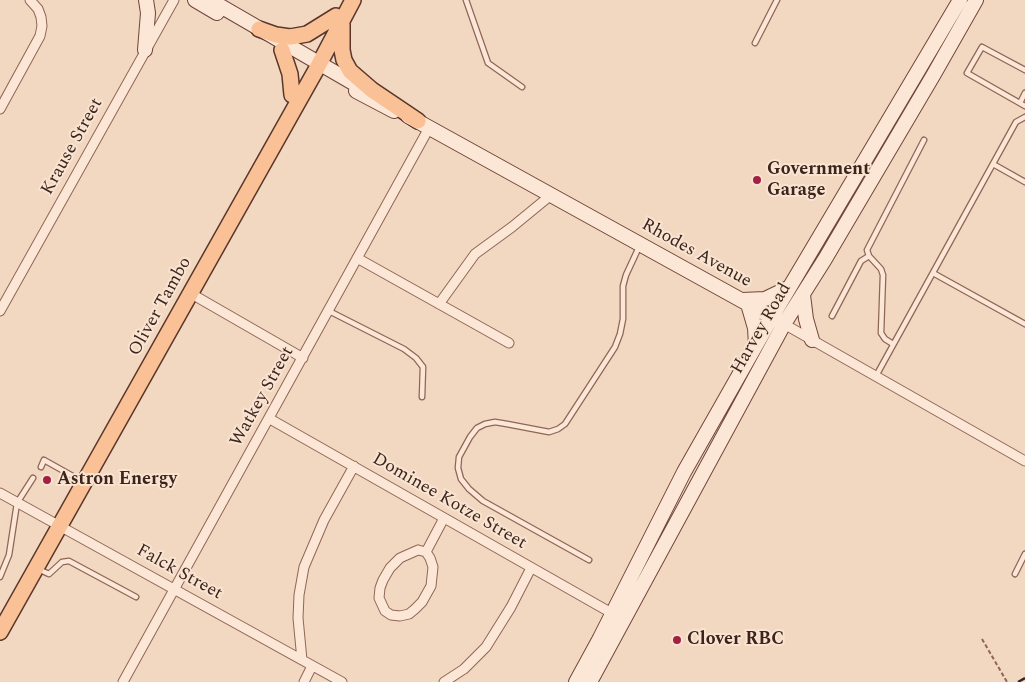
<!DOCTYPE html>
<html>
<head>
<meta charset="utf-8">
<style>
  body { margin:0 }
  canvas { display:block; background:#f2d7c1 }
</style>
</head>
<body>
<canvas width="1025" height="682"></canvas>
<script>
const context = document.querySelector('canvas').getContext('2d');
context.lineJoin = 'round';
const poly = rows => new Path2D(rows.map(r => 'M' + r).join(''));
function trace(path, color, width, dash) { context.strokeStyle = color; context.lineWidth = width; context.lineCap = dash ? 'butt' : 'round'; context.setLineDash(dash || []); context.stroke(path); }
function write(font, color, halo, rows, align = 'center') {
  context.font = font + ' Spectral,serif'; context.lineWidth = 4; context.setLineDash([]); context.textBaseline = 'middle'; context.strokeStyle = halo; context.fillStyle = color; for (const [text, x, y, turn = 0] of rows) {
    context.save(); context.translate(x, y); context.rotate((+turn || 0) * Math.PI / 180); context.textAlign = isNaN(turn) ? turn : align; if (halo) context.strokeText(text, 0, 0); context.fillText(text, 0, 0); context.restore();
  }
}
const path = poly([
  [982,639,1007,682]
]);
const lane = poly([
  [466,0,488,63,522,87],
  [755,43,777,0],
  [1025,70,982,47,967,73,1025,106],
  [1020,103,1025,93],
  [993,164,1025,182],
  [933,273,1025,324],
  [329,311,404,349,416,358,423,367,422,397],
  [832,316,861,261,869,256],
  [893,344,885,339,881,333,883,275,881,269,869,256,867,250,924,140],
  [876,376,1016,122,1025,117],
  [41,467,44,460,78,479],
  [589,560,483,501,469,489,461,479,458,468,459,457,470,437,477,428,485,424,495,422,507,424,549,432,558,429,565,424,615,347,620,334,623,319,623,286,626,275,639,247],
  [38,569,49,574,62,562,69,561,136,597],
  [1015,574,1025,554],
  [0,577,9,555,17,503,33,478]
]);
const street = poly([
  [0,109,40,36,42,26,41,17,38,9,30,0],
  [357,258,509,343],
  [190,293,303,358],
  [439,304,475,254,512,227,551,195],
  [0,311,174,0],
  [784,324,1025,461],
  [270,419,615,615],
  [0,493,342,682],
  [418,550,426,552,430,558,433,567,431,586,422,602,415,609,409,614,400,616,391,615,385,611,379,598,380,588,383,580,390,568,400,558,418,550],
  [426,552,444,518],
  [302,660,298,618,299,595,304,567,324,520,354,466],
  [123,682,429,128],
  [304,682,312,666],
  [444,682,464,669,486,647,511,607,531,568]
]);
const secondary = poly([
  [195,0,217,13],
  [210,0,367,91],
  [145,50,148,13,146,0],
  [356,91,394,111],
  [408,116,779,321],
  [803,295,806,319,812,340],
  [742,300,765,299,790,287],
  [748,304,755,328,756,345],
  [576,682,600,638,684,472,772,317,960,0],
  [590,682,784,324,825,259,934,74,976,0]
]);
const primary = poly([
  [342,24,342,50,344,60,350,71,372,90,418,121],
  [259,29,276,35,290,37,307,34,336,16],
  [282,50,290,74,292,95],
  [0,632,316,70,353,0]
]);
const rail = poly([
  [1018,682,1025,678]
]);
const markers = [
  [757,180,5,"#a32042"],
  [47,480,5,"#a32042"],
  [677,640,5,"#a32042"]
];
const streetNames = [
  ["Krause Street",73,147,-61],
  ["Rhodes Avenue",696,254,29],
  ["Oliver Tambo",161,307,-61],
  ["Harvey Road",762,329,-60],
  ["Watkey Street",263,397,-61],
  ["Dominee Kotze Street",449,502,30],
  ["Falck Street",179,573,29]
];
const poiNames = [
  ["Government",767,170],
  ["Garage",767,191],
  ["Astron Energy",57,480],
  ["Clover RBC",687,640]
];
trace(lane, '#8e6657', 7);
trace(street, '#8e6657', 11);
trace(secondary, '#70473a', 16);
trace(primary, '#5b362b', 18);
trace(path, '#8e6657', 2, [4, 2.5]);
trace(lane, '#fce7d6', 4.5);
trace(street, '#fce7d6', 9);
trace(secondary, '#fce7d6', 14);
trace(primary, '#f9c195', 15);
trace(rail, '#3c241c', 2.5, [9, 9]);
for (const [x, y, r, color] of markers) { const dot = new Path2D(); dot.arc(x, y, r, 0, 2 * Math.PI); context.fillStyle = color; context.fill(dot); trace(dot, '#f9e4d2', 2); }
write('18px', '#3c241c', '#f9e4d2', streetNames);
write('bold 18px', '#3c241c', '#f9e4d2', poiNames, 'left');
</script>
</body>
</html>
